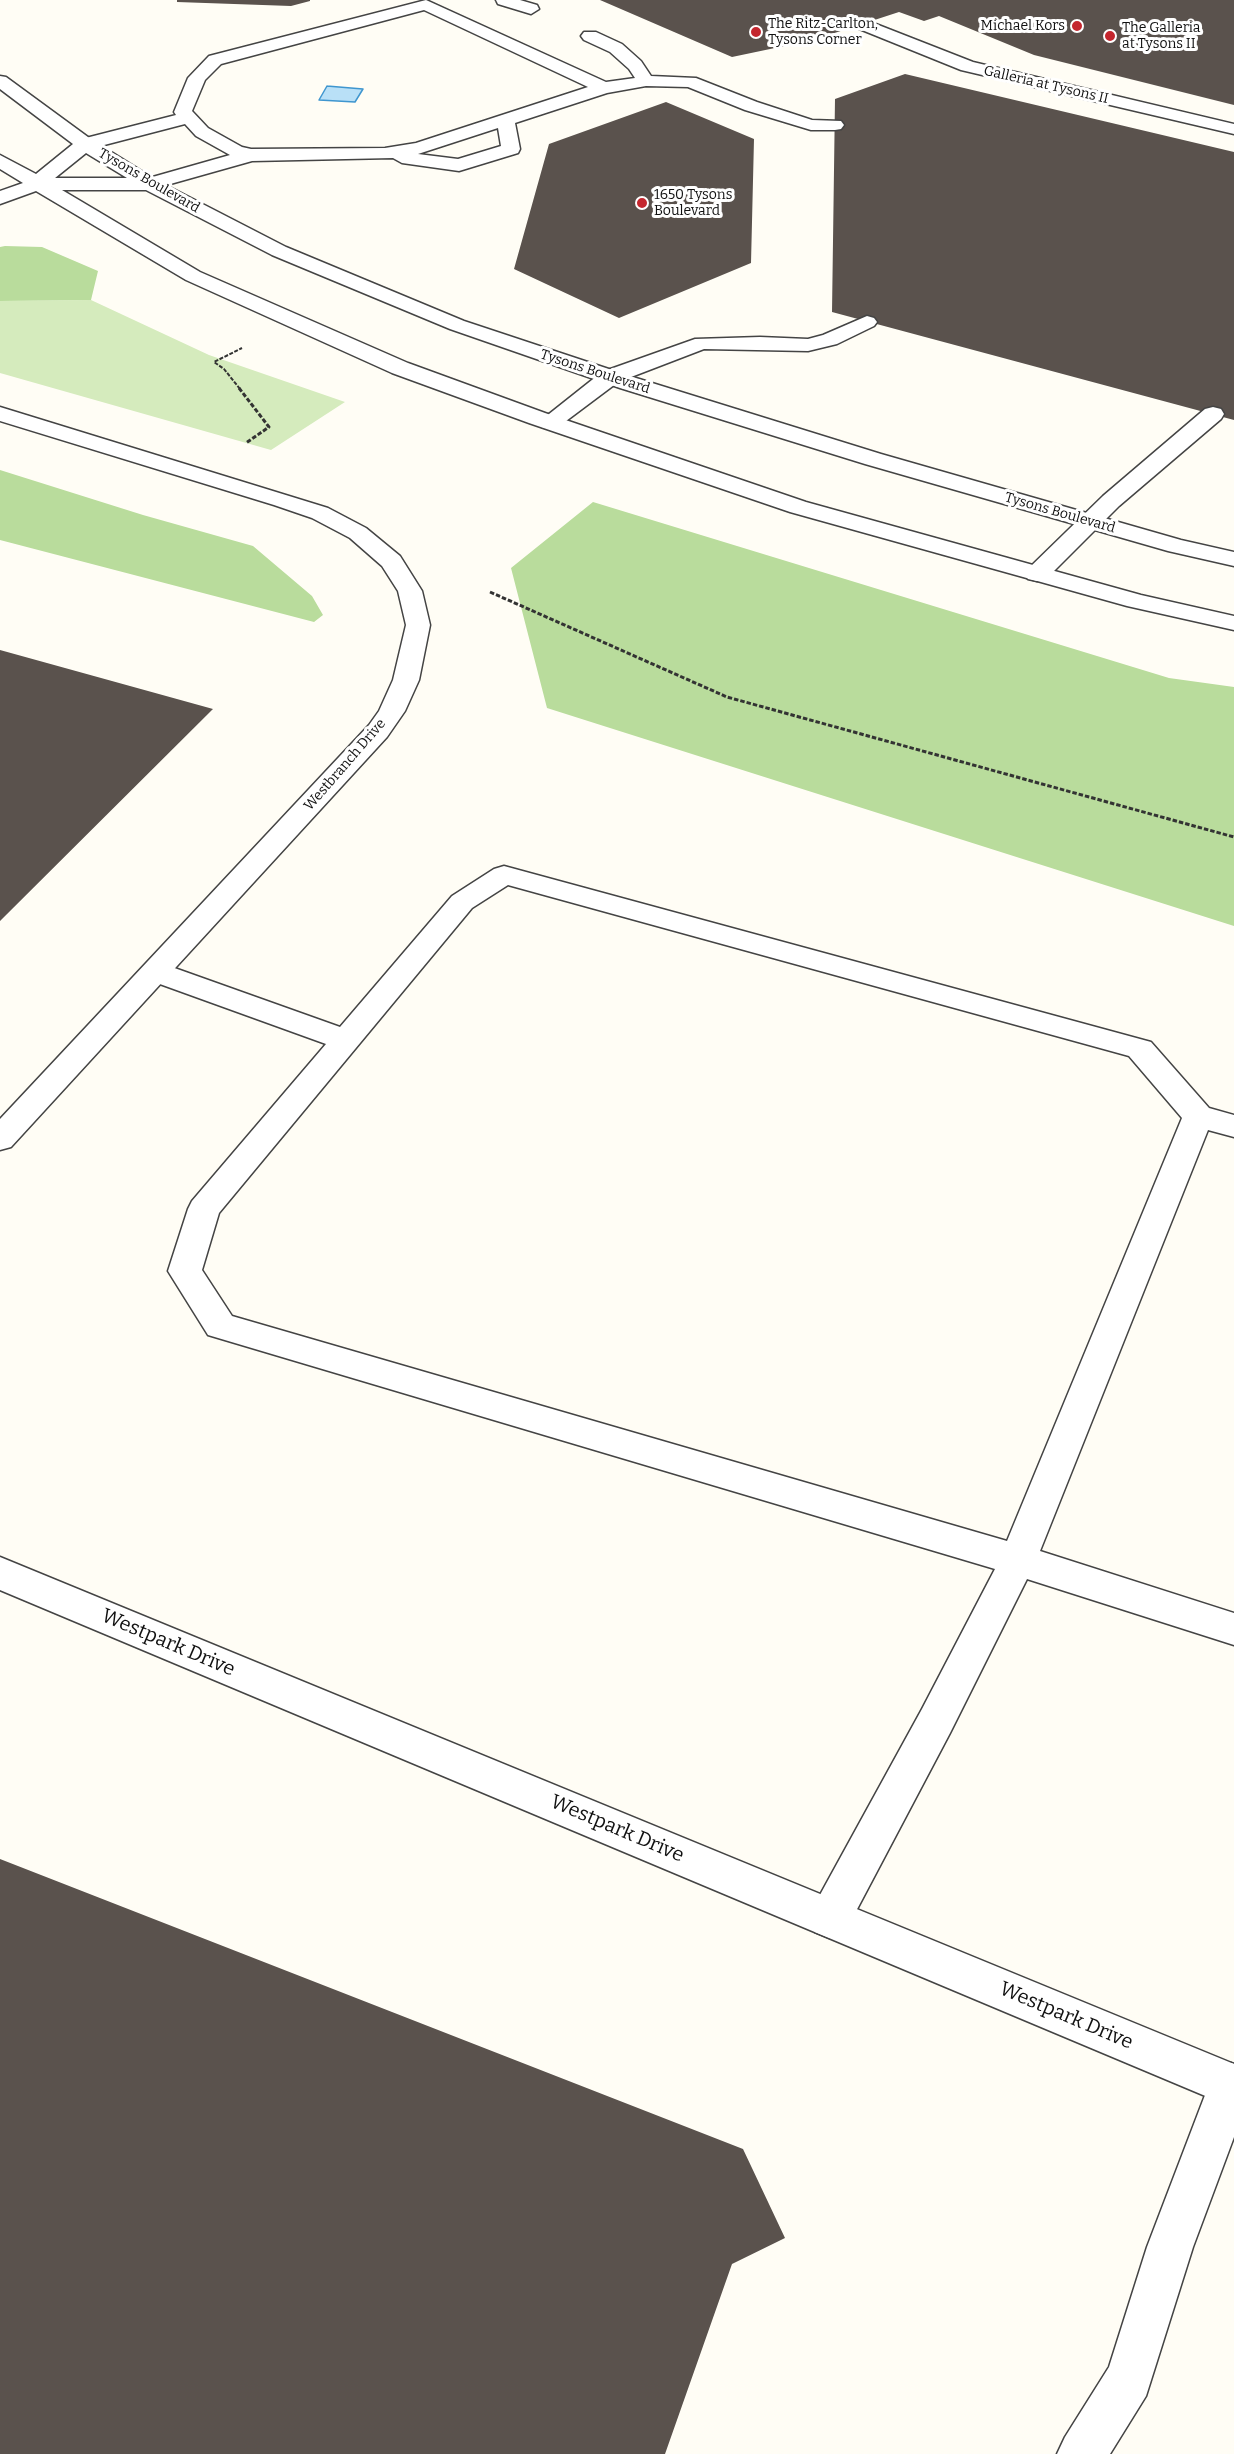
<!DOCTYPE html>
<html>
<head>
<meta charset="utf-8">
<style>
  body { margin:0 }
  canvas { display:block; background:#fffdf5 }
</style>
</head>
<body>
<canvas width="1234" height="2454"></canvas>
<script>
const context = document.querySelector('canvas').getContext('2d');
context.lineJoin = 'round';
function fillPath(path, color) { context.fillStyle = color; context.fill(path, 'evenodd'); }
const poly = rows => new Path2D(rows.map(r => 'M' + r).join(''));
function trace(path, color, width, dash) { context.strokeStyle = color; context.lineWidth = width; context.lineCap = dash ? 'butt' : 'round'; context.setLineDash(dash || []); context.stroke(path); }
function write(font, color, halo, rows, align = 'center') {
  context.font = font + ' Bitter,serif'; context.lineWidth = 6; context.setLineDash([]); context.textBaseline = 'middle'; context.strokeStyle = halo; context.fillStyle = color; for (const [text, x, y, turn = 0] of rows) {
    context.save(); context.translate(x, y); context.rotate((+turn || 0) * Math.PI / 180); context.textAlign = isNaN(turn) ? turn : align; if (halo) context.strokeText(text, 0, 0); context.fillText(text, 0, 0); context.restore();
  }
}
const green = poly([
  [91,300,209,355,345,402,271,450,0,373,0,301]
]);
const forest = poly([
  [5,246,42,247,98,271,91,300,0,301,0,247],
  [0,470,143,515,253,546,312,596,323,615,314,622,0,540],
  [593,502,1169,678,1234,687,1234,926,547,708,511,568]
]);
const water = poly([
  [327,86,363,89,355,102,319,100,327,86]
]);
const building = poly([
  [177,0,310,0,310,1,291,6,177,2],
  [600,0,1234,0,1234,105,1034,55,939,16,924,21,899,12,813,40,732,57],
  [905,74,1234,152,1234,420,832,312,835,99],
  [666,102,754,139,751,263,619,318,514,269,549,144],
  [0,650,213,709,0,921],
  [0,1859,743,2149,785,2238,732,2264,665,2454,0,2454]
]);
const pathFar1 = poly([
  [240,389,224,369,214,362,242,348]
]);
const path = poly([
  [239,388,269,427,246,443],
  [490,592,727,697,1234,837]
]);
const service = poly([
  [426,0,606,82,635,78,629,69,610,52,584,40,581,36,584,32,596,32,622,44,641,61,651,76,696,78,757,102,812,120,841,121,844,125,841,129,835,130,811,130,745,110,688,87,646,86,607,93,515,123,520,149,518,153,459,171,402,163,393,158,252,161,149,190,142,188,139,184,142,180,230,155,196,136,185,124,85,150,78,148,76,144,78,140,176,115,174,112,188,78,209,56,426,0],
  [424,10,588,87,416,143,385,148,251,149,242,147,208,128,192,111,205,80,221,64,424,10],
  [498,128,501,146,458,159,418,154,498,128],
  [496,0,520,0,537,5,539,9,531,14,498,4,496,0],
  [863,19,973,62,1234,124,1234,134,961,70,857,28,855,24,857,20,863,19],
  [867,316,874,318,877,322,874,326,837,344,808,351,704,349,618,382,558,427,550,429,542,427,539,422,602,372,695,339,760,337,808,339,823,335,867,316],
  [1213,407,1221,409,1224,414,1221,419,1119,506,1046,579,1037,581,1028,579,1025,574,1028,569,1103,496,1205,409,1213,407],
  [504,866,1151,1042,1209,1108,1234,1115,1234,1137,1208,1130,1040,1551,1234,1613,1234,1645,1027,1579,950,1733,845,1932,830,1938,815,1932,809,1918,815,1904,922,1709,995,1569,208,1335,168,1271,188,1209,192,1201,326,1044,146,979,141,972,146,965,156,962,166,965,340,1027,452,896,494,869,504,866],
  [508,885,1129,1056,1182,1118,1007,1541,232,1316,202,1270,219,1213,472,908,508,885]
]);
const minor = poly([
  [1231,2063,1234,2064,1234,2137,1193,2247,1146,2396,1110,2454,1057,2454,1065,2437,1109,2367,1147,2247,1215,2069,1231,2063]
]);
const tertiary = poly([
  [0,76,6,77,92,140,156,180,286,247,464,321,636,378,881,454,1181,540,1234,552,1234,566,1168,551,865,464,620,388,450,329,272,255,146,190,62,190,200,272,408,363,545,413,806,502,1141,595,1234,616,1234,630,1127,606,790,512,529,423,392,373,186,280,36,191,0,204,0,191,23,183,0,169,0,155,36,174,73,144,0,89,0,76],
  [86,153,127,178,55,178,86,153],
  [0,407,328,508,366,528,400,556,422,591,430,625,419,680,405,711,387,737,11,1147,0,1150,0,1119,369,725,379,711,393,680,406,625,398,591,382,566,350,538,312,518,274,505,0,421,0,407],
  [0,1557,1234,2064,1234,2108,0,1590,0,1557]
]);
const markers = [
  [1077,26,6,"#c4262e"],
  [756,32,6,"#c4262e"],
  [1110,36,6,"#c4262e"],
  [642,203,6,"#c4262e"]
];
const farPoinames = [
  ["The Ritz-Carlton,",768,24],
  ["Tysons Corner",768,40],
  ["Michael Kors",1065,26,"right"],
  ["The Galleria",1122,28],
  ["at Tysons II",1122,44],
  ["1650 Tysons",654,195],
  ["Boulevard",654,211]
];
const farStreetnames = [
  ["Galleria at Tysons II",1046,85,13],
  ["Tysons Boulevard",149,181,30],
  ["Tysons Boulevard",595,372,18],
  ["Tysons Boulevard",1060,513,16],
  ["Westbranch Drive",345,765,-49]
];
const nearStreetnames = [
  ["Westpark Drive",168,1643,23],
  ["Westpark Drive",617,1829,23],
  ["Westpark Drive",1066,2016,23]
];
fillPath(green, '#d5ebbd');
fillPath(forest, '#b9dc9c');
fillPath(water, '#b9e0f7');
trace(water, '#3f96cf', 1.5);
fillPath(building, '#5a524d');
trace(service, '#444', 3);
trace(minor, '#444', 3);
trace(tertiary, '#444', 3);
trace(pathFar1, '#333', 2, [4, 1.5]);
trace(path, '#333', 3, [4.5, 2]);
fillPath(service, '#fff');
fillPath(minor, '#fff');
fillPath(tertiary, '#fff');
for (const [x, y, r, color] of markers) { const dot = new Path2D(); dot.arc(x, y, r, 0, 2 * Math.PI); context.fillStyle = color; context.fill(dot); trace(dot, '#fff', 2); }
write('14px', '#111', '#fff', farPoinames, 'left');
write('14px', '#111', '#fff', farStreetnames);
write('20px', '#111', '#fff', nearStreetnames);
</script>
</body>
</html>
